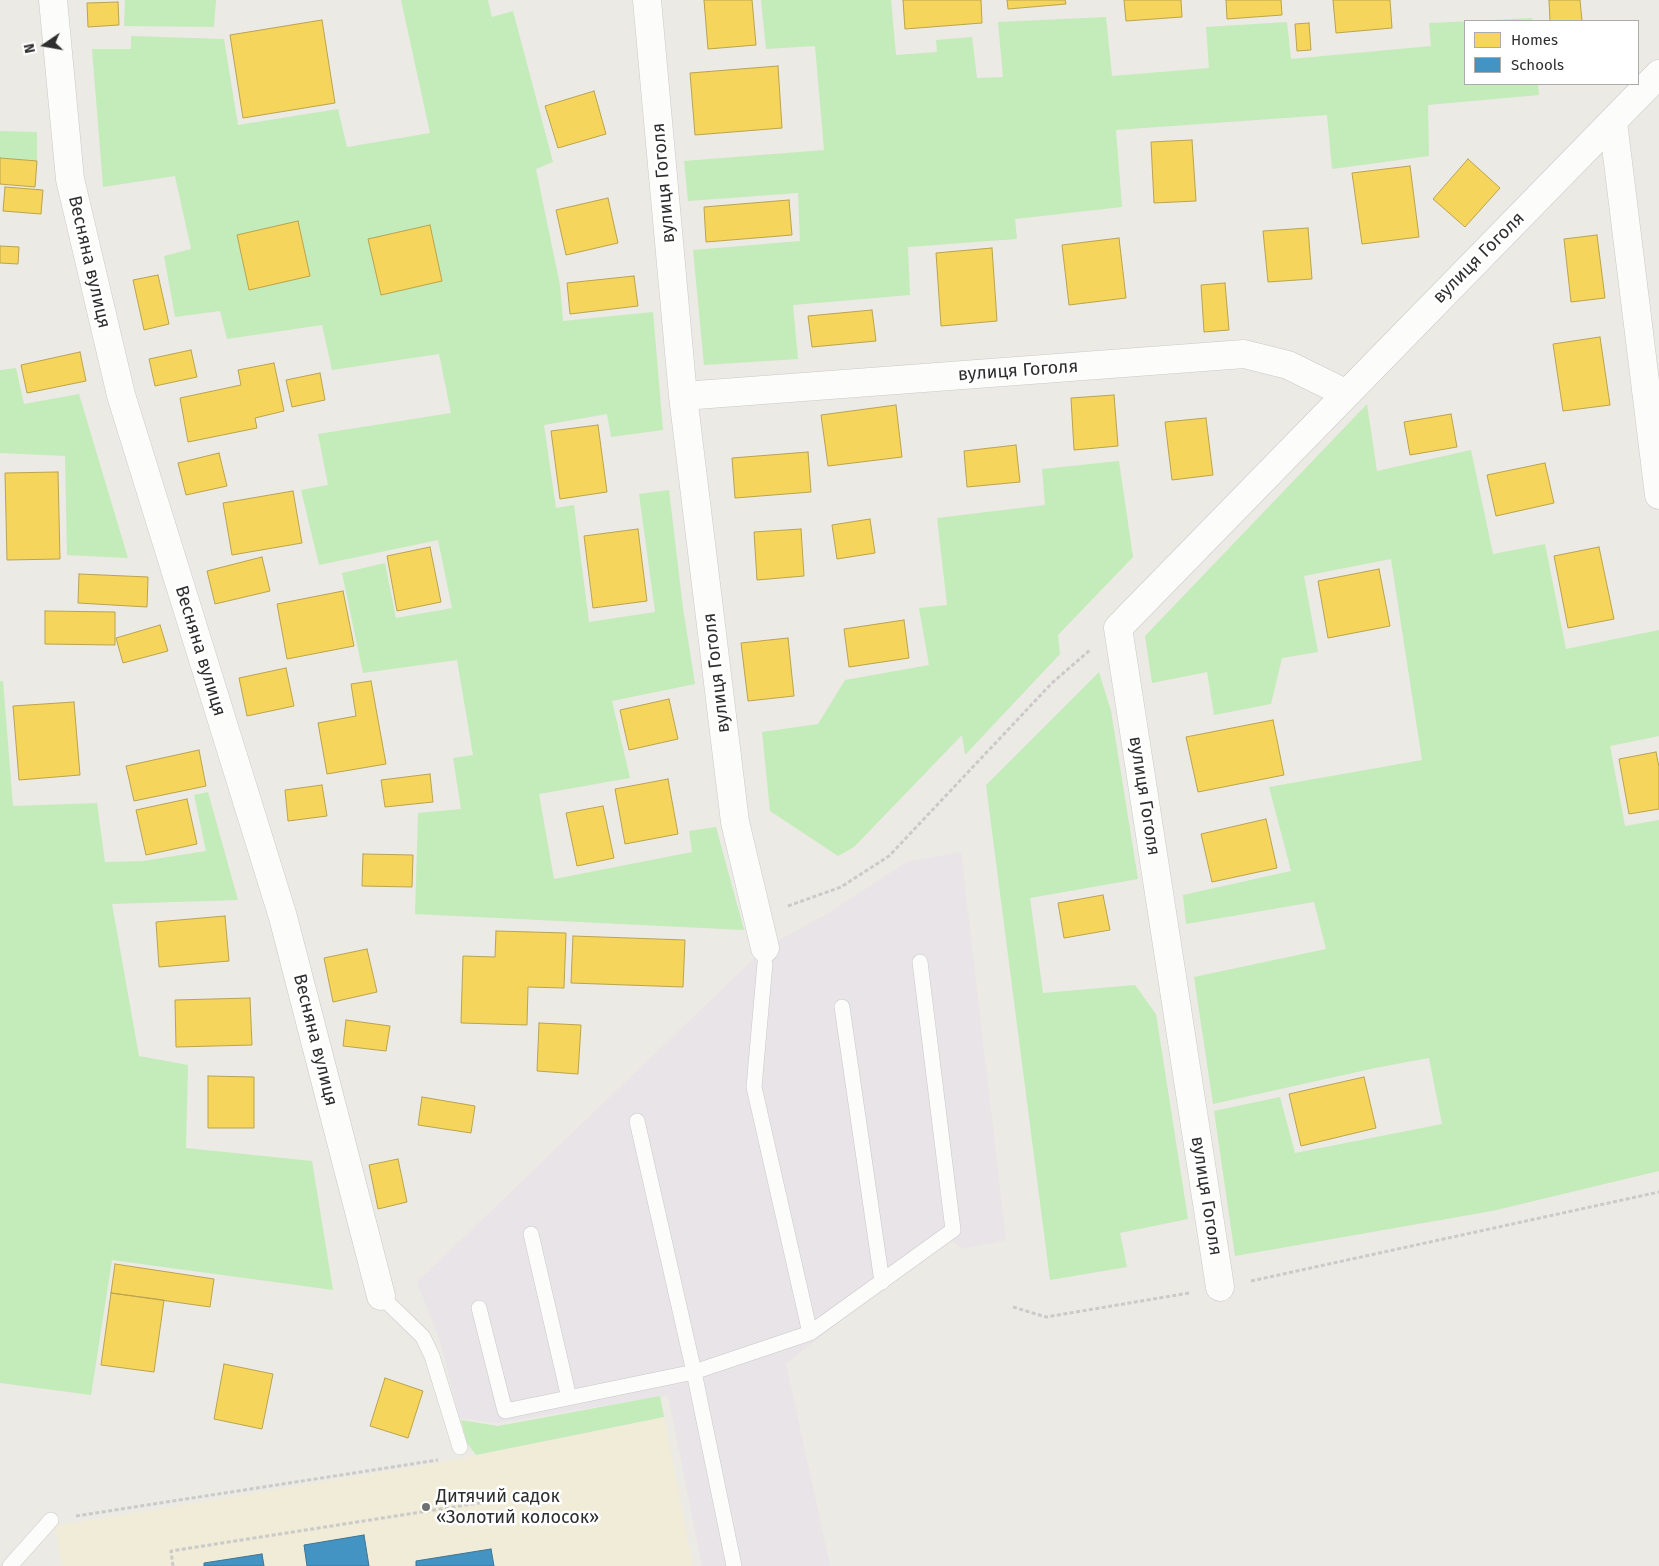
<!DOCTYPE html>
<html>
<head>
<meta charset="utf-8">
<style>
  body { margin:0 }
  #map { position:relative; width:1659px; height:1566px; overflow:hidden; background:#eceae4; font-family:"Fira Sans",sans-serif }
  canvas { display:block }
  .legend { position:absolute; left:1464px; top:20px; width:175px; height:65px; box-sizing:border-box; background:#fff; border:1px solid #ababab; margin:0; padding:6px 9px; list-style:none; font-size:15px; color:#2e2e2e }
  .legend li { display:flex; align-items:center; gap:10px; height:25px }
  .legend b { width:25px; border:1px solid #ababab }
  .north { position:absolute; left:20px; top:20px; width:50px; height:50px; -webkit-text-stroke:4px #fff; paint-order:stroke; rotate:258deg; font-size:14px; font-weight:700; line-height:20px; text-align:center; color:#2e2e2e }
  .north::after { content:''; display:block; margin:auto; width:18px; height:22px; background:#2e2e2e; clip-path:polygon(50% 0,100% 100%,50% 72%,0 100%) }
</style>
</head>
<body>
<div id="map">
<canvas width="1659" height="1566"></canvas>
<ul class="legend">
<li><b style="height:14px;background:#f6d55c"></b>Homes</li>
<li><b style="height:14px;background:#4393c3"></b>Schools</li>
</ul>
<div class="north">N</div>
</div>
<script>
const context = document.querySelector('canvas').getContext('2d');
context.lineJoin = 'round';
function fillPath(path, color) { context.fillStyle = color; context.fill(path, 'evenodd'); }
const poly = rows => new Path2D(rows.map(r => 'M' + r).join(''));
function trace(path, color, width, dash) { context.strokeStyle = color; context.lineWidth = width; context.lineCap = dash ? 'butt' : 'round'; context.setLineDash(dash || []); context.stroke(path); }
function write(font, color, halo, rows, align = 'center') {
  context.font = font + ' "Fira Sans",sans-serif'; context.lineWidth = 5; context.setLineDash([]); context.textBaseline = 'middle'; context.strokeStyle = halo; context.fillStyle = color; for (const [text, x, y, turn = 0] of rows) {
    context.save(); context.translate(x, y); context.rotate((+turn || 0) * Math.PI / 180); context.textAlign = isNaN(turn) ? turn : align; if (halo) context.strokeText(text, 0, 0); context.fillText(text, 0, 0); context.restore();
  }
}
const industrial = poly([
  [961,852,1006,1240,962,1249,949,1238,786,1363,830,1566,702,1566,668,1395,498,1423,459,1418,440,1341,417,1282,765,948,825,915,907,862]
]);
const education = poly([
  [664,1417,693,1566,62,1566,55,1526,443,1462]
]);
const green = poly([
  [125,0,216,0,214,27,124,26],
  [401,0,488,0,492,17,513,11,553,162,536,169,560,285,563,321,653,312,663,430,611,437,607,414,544,425,556,508,574,505,589,622,655,612,639,494,669,490,683,608,695,684,612,701,630,778,539,794,554,879,692,852,689,831,716,827,744,930,415,914,418,813,461,809,453,758,473,755,457,660,363,673,342,573,385,563,396,618,452,608,438,540,319,565,301,490,328,485,318,434,451,413,439,354,332,370,322,325,227,339,220,311,175,317,164,256,191,249,175,176,103,187,92,49,131,49,131,36,224,39,238,125,338,109,347,147,430,133],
  [761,0,891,0,896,55,937,52,936,40,972,37,977,78,1003,77,998,22,1106,17,1112,76,1209,68,1206,27,1287,22,1291,59,1431,46,1429,23,1532,18,1533,21,1465,21,1465,84,1538,84,1539,95,1428,105,1429,156,1332,169,1327,115,1116,130,1122,207,1015,219,1017,239,908,247,910,295,793,305,798,359,704,365,693,250,800,241,798,193,688,201,684,161,824,150,815,46,766,49],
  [0,131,37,132,37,161,0,158],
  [16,368,24,404,79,394,128,558,67,555,65,456,0,453,0,370],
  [1367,404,1377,471,1471,450,1493,554,1545,544,1566,649,1659,630,1659,736,1610,746,1625,826,1659,820,1659,1171,1492,1211,1235,1256,1214,1111,1280,1097,1295,1153,1442,1124,1429,1058,1375,1068,1213,1104,1194,977,1326,949,1314,902,1186,924,1183,895,1291,871,1269,787,1422,760,1391,559,1304,576,1318,652,1282,658,1271,704,1214,715,1207,672,1152,683,1145,636],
  [1119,461,1133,557,1058,635,1060,654,965,755,962,735,854,847,838,856,770,811,762,732,818,724,845,680,929,665,919,608,947,605,937,518,1045,505,1042,469],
  [1099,672,1111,711,1138,879,1030,898,1043,993,1135,985,1156,1014,1188,1219,1120,1233,1127,1267,1050,1280,986,785],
  [0,681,3,681,13,806,97,803,105,862,143,861,206,851,194,795,208,792,238,900,112,904,139,1056,188,1065,186,1148,312,1161,333,1290,112,1260,91,1395,0,1383],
  [660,1396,664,1417,476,1455,467,1443,461,1420,498,1426]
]);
const homes = poly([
  [704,0,752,0,756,45,708,49,704,0],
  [903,0,981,0,982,23,905,29,903,0],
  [1007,0,1065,0,1066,4,1008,9,1007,0],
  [1124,0,1181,0,1182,17,1126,21,1124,0],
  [1226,0,1281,0,1282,15,1227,19,1226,0],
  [1333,0,1390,0,1392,28,1336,33,1333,0],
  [1549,0,1580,0,1582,21,1550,21,1549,0],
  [118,2,119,25,88,27,87,3,118,2],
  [322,20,335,103,243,118,230,35,322,20],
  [1309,23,1311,50,1297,51,1295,24,1309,23],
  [778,66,782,128,695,135,690,73,778,66],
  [594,91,606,134,558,148,545,106,594,91],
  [1192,140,1196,201,1154,203,1151,142,1192,140],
  [0,158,37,161,35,187,0,184,0,158],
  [1468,159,1500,188,1465,227,1433,199,1468,159],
  [1410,166,1419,237,1362,244,1352,173,1410,166],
  [5,187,43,190,41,214,3,211,5,187],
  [608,198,618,243,566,255,556,210,608,198],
  [789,200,792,235,706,242,704,207,789,200],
  [298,221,310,276,249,290,237,235,298,221],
  [430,225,442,281,381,295,368,239,430,225],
  [1308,228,1312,279,1268,282,1263,231,1308,228],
  [1597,235,1605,298,1571,302,1564,239,1597,235],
  [1119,238,1126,298,1069,305,1062,245,1119,238],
  [0,246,19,247,18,264,0,263,0,246],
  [992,248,997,321,941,326,936,253,992,248],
  [158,275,169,324,144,330,133,280,158,275],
  [634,276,638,306,570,314,567,283,634,276],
  [1225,283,1229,330,1204,332,1201,285,1225,283],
  [872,310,876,341,812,347,808,316,872,310],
  [1600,337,1610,405,1563,411,1553,344,1600,337],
  [191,350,197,377,155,386,149,359,191,350],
  [80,352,86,381,27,393,21,365,80,352],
  [274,363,284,411,255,418,257,428,188,442,180,398,241,385,238,370,274,363],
  [320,373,325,400,292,407,286,380,320,373],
  [1114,395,1118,446,1074,450,1071,398,1114,395],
  [896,405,902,457,828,466,821,415,896,405],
  [1451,414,1457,447,1410,455,1404,422,1451,414],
  [1206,418,1213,475,1172,480,1165,422,1206,418],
  [598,425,607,492,560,499,551,431,598,425],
  [1016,445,1020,482,967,487,964,451,1016,445],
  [808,452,811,492,735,498,732,458,808,452],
  [219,453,227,486,186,495,178,463,219,453],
  [1545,463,1554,503,1496,516,1487,475,1545,463],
  [58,472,60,559,7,560,5,473,58,472],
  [293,491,302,543,232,555,223,503,293,491],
  [870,519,875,553,837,559,832,525,870,519],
  [638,529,647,601,593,608,584,536,638,529],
  [801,529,804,576,757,580,754,532,801,529],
  [430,547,441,602,397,611,387,556,430,547],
  [1599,547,1614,619,1568,628,1554,556,1599,547],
  [262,557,270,591,215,604,207,571,262,557],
  [1379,569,1390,626,1328,638,1318,581,1379,569],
  [79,574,148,577,147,607,78,603,79,574],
  [343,591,354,646,287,659,277,604,343,591],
  [45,611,115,612,115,645,45,644,45,611],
  [904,620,909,658,849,667,844,629,904,620],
  [160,625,168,651,123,663,116,638,160,625],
  [788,638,794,696,748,701,741,643,788,638],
  [286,668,294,706,247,716,239,678,286,668],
  [371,681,386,764,327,774,318,723,356,716,351,684,371,681],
  [669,699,678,739,629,750,620,710,669,699],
  [74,702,80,775,19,780,13,706,74,702],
  [1273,720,1284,775,1198,792,1186,737,1273,720],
  [199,750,206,786,134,801,126,766,199,750],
  [1656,752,1659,767,1659,809,1629,814,1619,759,1656,752],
  [430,774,433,802,385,807,381,780,430,774],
  [668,779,678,834,625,844,615,789,668,779],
  [322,785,327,816,288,821,285,790,322,785],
  [187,799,197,844,146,855,136,810,187,799],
  [603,806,614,858,577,866,566,813,603,806],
  [1266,819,1277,868,1212,882,1201,834,1266,819],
  [363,854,413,855,412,887,362,886,363,854],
  [1103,895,1110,930,1064,938,1058,903,1103,895],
  [225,916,229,961,159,967,156,922,225,916],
  [496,931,566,933,564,988,528,987,527,1025,461,1023,463,956,495,957,496,931],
  [573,936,685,940,683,987,571,983,573,936],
  [367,949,377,992,333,1002,324,958,367,949],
  [250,998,252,1045,176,1047,175,1000,250,998],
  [346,1020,390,1026,386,1051,343,1046,346,1020],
  [539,1023,581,1025,578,1074,537,1071,539,1023],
  [208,1076,254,1077,254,1128,208,1128,208,1076],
  [1364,1077,1376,1128,1301,1146,1289,1094,1364,1077],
  [422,1097,475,1106,471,1133,418,1125,422,1097],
  [398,1159,407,1202,378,1209,369,1165,398,1159],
  [115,1264,214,1279,210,1307,111,1293,115,1264],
  [111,1293,164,1300,154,1372,101,1365,111,1293],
  [224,1364,273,1374,262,1429,214,1419,224,1364],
  [385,1378,423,1391,408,1438,370,1426,385,1378]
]);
const schools = poly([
  [364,1535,369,1566,307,1566,304,1545,364,1535],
  [491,1549,494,1566,416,1566,416,1561,491,1549],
  [262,1554,264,1566,204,1566,204,1563,262,1554]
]);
const path = poly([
  [788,906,841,887,889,856,1052,683,1090,650],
  [1251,1281,1659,1192],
  [1013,1307,1046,1317,1189,1293],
  [76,1516,438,1460],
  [173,1566,171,1551,492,1501]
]);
const service = poly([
  [842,1007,882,1282],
  [637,1121,694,1372,734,1566],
  [531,1234,569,1398],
  [381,1296,423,1337,432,1356,460,1447],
  [479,1308,505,1411,694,1372,810,1333,754,1087,765,963],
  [810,1333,953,1230,920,962],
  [10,1566,51,1520]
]);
const minor = poly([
  [53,0,70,179,121,395,283,917,381,1296],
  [647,0,683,396,735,822,765,948],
  [1613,122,1659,495],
  [683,396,1244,354,1288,365,1345,393],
  [1220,1287,1118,628,1659,74]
]);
const markers = [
  [426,1507,5,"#70706e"]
];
const streetNames = [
  ["вулиця Гоголя",664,183,-95],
  ["вулиця Гоголя",1479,258,-45],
  ["Весняна вулиця",89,262,77],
  ["вулиця Гоголя",1018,371,-4],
  ["Весняна вулиця",200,651,73],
  ["вулиця Гоголя",717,673,-97],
  ["вулиця Гоголя",1144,796,81],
  ["Весняна вулиця",315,1040,76],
  ["вулиця Гоголя",1206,1196,81]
];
const poiNames = [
  ["Дитячий садок",436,1497],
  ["«Золотий колосок»",436,1518]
];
fillPath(industrial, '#e8e4e7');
fillPath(education, '#f0ecd8');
fillPath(green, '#c4ebba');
fillPath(homes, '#f6d55c');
trace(homes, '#baa34e', 1);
fillPath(schools, '#4393c3');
trace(schools, '#3d7596', 1);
trace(service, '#c9c8c9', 16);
trace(minor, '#c9c8c9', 29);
trace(path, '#cacac9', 3, [4, 2.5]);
trace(service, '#fcfcfb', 15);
trace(minor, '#fcfcfb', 28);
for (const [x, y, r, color] of markers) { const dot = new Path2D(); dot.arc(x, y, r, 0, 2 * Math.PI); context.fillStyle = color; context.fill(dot); trace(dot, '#fff', 2); }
write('18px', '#2e2e2e', '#fff', streetNames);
write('18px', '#2e2e2e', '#fff', poiNames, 'left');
</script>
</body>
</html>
